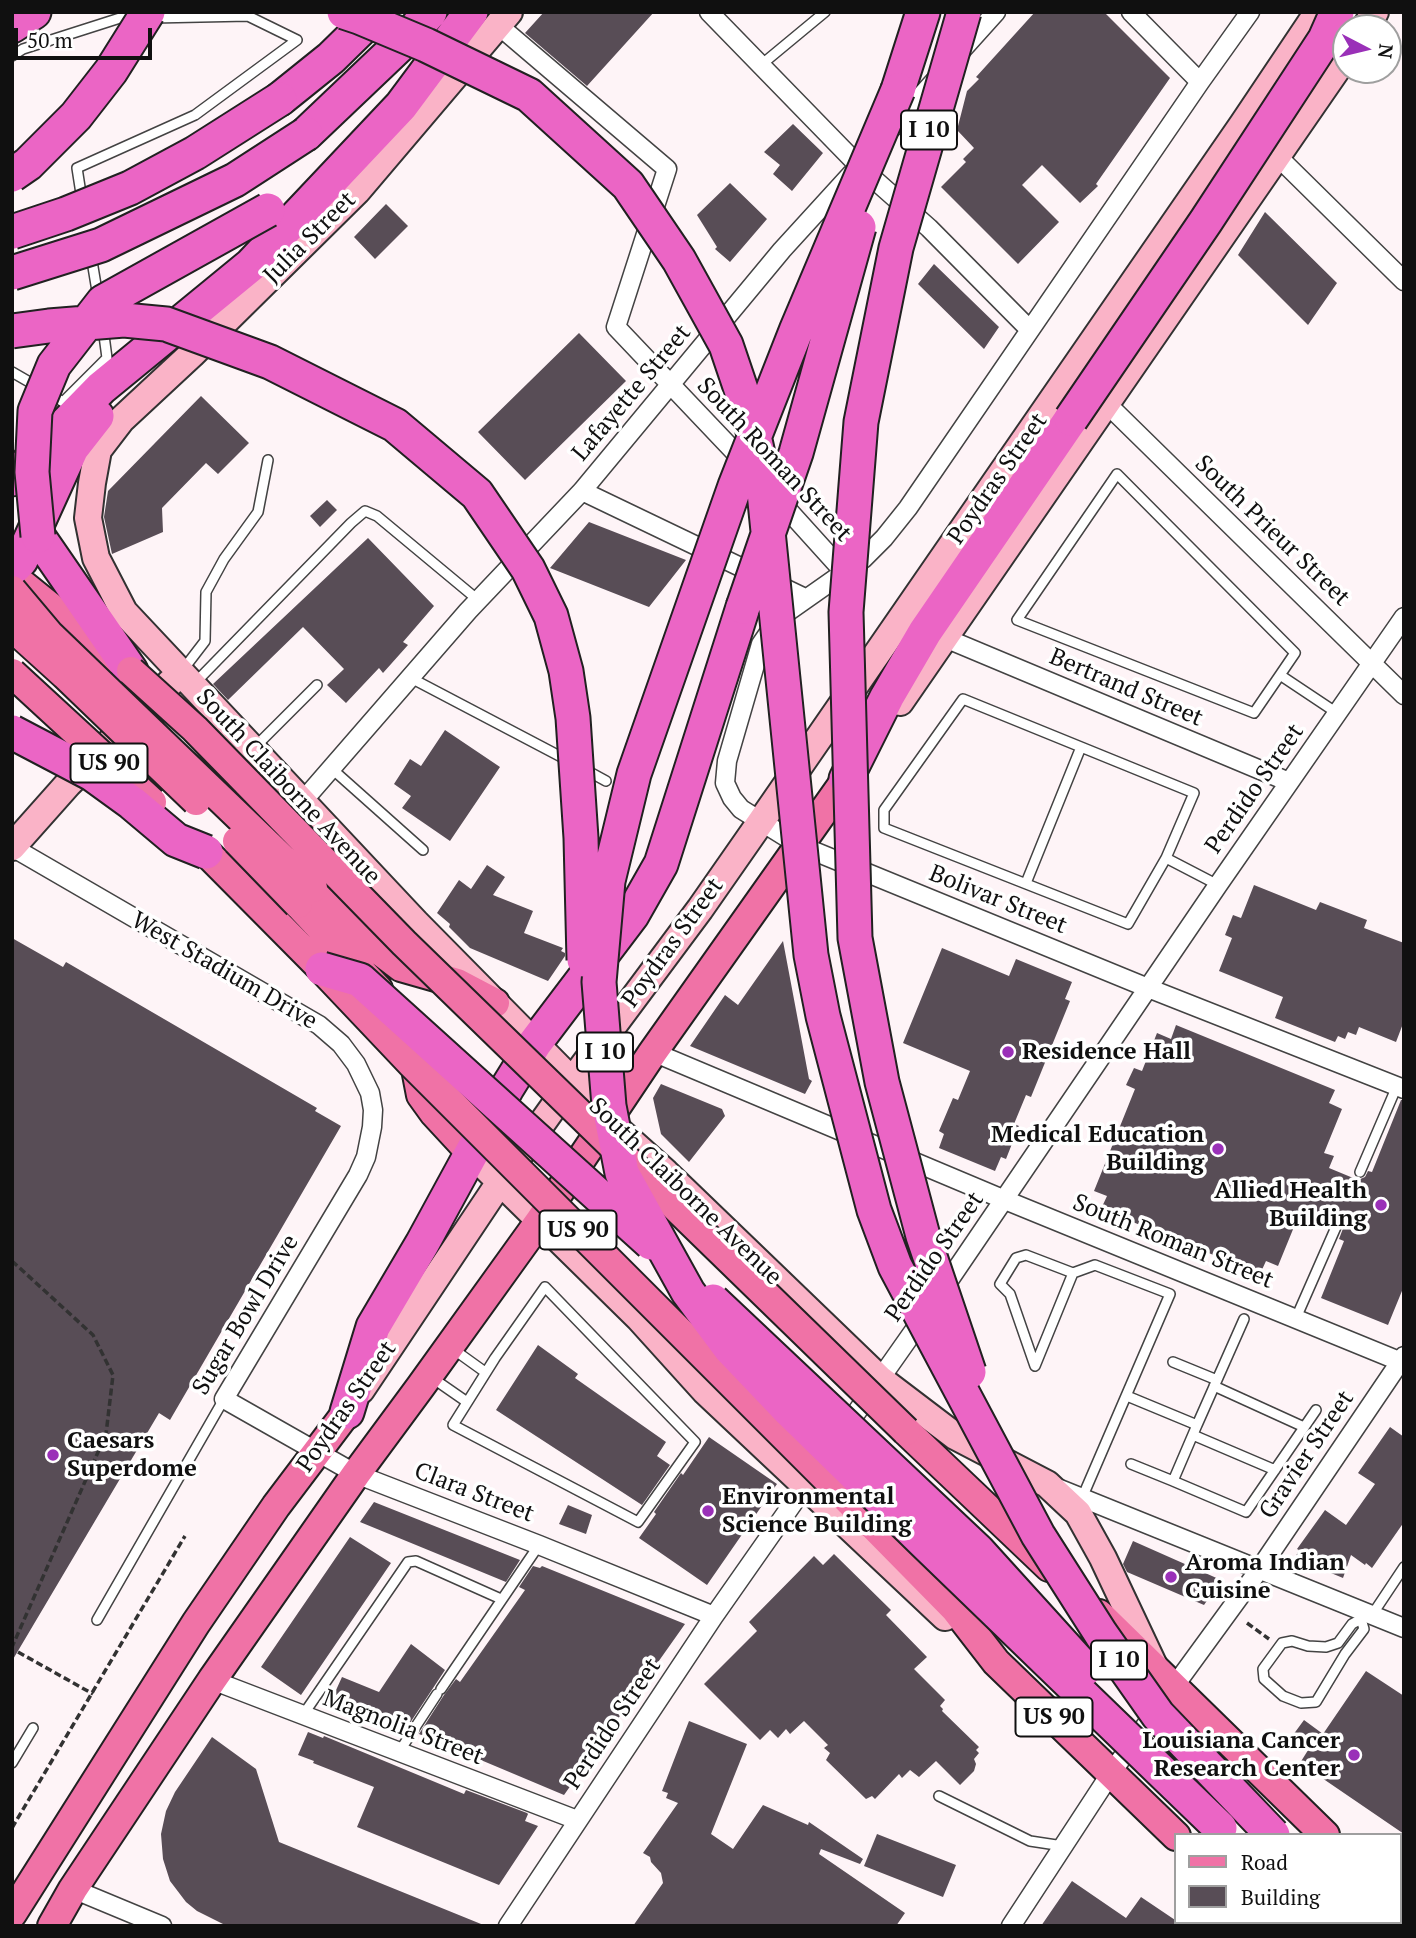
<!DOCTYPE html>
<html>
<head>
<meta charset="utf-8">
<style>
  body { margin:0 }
  #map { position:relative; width:1416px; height:1938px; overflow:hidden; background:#fef4f7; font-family:"PT Serif",serif }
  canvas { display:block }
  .frame { position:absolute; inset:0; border:14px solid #101010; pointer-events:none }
  .legend { position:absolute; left:1174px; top:1833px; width:228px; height:91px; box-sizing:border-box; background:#fff; border:2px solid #9f9f9f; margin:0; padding:9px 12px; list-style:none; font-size:21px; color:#101010 }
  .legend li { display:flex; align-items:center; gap:14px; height:35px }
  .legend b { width:35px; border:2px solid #9f9f9f }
  .north { position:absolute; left:1332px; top:14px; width:70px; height:70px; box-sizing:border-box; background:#fff; border:2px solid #9f9f9f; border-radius:50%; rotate:97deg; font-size:19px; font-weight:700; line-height:28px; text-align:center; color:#101010 }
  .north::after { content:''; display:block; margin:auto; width:24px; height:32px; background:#9a30b8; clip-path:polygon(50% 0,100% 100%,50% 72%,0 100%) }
  .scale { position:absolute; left:14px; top:28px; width:138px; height:32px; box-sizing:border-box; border:4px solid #101010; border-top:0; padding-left:9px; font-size:21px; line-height:24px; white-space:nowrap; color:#101010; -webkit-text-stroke:5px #fff; paint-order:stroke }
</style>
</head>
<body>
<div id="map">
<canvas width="1416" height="1938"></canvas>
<div class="frame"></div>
<ul class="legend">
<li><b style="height:9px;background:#f072a6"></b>Road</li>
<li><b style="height:19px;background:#584d56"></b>Building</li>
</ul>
<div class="north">N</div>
<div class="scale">50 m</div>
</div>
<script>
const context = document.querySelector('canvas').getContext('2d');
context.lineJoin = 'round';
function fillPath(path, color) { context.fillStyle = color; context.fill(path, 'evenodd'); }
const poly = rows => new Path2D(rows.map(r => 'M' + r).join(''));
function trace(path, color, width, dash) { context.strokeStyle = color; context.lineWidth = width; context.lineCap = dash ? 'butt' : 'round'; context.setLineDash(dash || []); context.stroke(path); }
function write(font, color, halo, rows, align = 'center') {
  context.font = font + ' "PT Serif",serif'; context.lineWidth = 7; context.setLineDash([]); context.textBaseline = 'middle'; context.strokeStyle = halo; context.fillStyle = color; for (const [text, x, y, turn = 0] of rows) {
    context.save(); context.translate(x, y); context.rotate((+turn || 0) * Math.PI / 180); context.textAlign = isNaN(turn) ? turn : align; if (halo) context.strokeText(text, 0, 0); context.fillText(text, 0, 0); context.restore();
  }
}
const building = poly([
  [544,12,654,12,587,86,525,33],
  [1035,12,1104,12,1170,78,1096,184,1098,186,1080,203,1042,165,1022,185,1059,222,1018,264,941,187,966,162,963,159,974,148,957,130,967,91,979,79,976,77],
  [793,124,823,153,792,191,773,174,780,165,764,152],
  [730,183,767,219,730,262,715,249,717,247,697,215],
  [386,204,408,226,375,259,354,237],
  [1265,212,1337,283,1308,325,1238,255],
  [934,264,999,327,984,349,918,284],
  [579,333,626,381,525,480,478,432],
  [201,396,249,443,218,474,206,463,162,508,163,532,112,554,104,517,108,491],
  [327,500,337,510,320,527,310,516],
  [589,522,686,560,649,607,550,568],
  [368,538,434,606,403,642,408,645,383,673,379,668,346,703,327,685,344,669,303,627,228,700,213,684],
  [445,730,500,767,450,841,402,808,411,796,394,784,410,759,421,766],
  [487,865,505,877,493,895,533,911,524,933,563,948,561,951,565,953,565,956,548,981,470,948,449,927,450,924,437,913,459,880,471,889],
  [1254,885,1316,910,1320,902,1367,920,1364,928,1404,943,1404,1021,1396,1042,1359,1027,1356,1035,1348,1032,1345,1039,1338,1036,1335,1042,1275,1018,1283,997,1219,971,1232,938,1225,935,1233,915,1241,918],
  [12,938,63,967,66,962,317,1108,315,1111,341,1126,170,1420,159,1413,12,1661],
  [783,941,809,1079,812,1081,805,1094,690,1046,725,995,738,1005],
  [942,948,1009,976,1016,959,1072,982,1065,999,1070,1001,1031,1097,1026,1095,1014,1124,1019,1126,1006,1159,1001,1157,995,1171,939,1148,944,1134,939,1131,953,1098,958,1100,970,1071,903,1043],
  [1176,1025,1335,1090,1329,1103,1342,1109,1324,1153,1334,1156,1329,1168,1358,1180,1365,1177,1368,1171,1372,1172,1401,1100,1404,1100,1404,1286,1388,1325,1321,1298,1344,1241,1339,1239,1347,1218,1342,1211,1335,1213,1331,1222,1310,1214,1306,1225,1296,1222,1278,1266,1266,1261,1260,1274,1101,1209,1107,1196,1094,1191,1135,1089,1126,1085,1134,1068,1142,1071,1157,1033,1171,1039],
  [661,1084,722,1109,725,1116,689,1162,661,1134,653,1098],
  [538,1345,578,1374,575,1378,666,1442,657,1456,670,1465,642,1505,496,1410],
  [1390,1427,1404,1437,1404,1522,1372,1568,1366,1563,1365,1565,1351,1555,1343,1578,1295,1558,1299,1550,1297,1549,1325,1510,1346,1525,1375,1484,1358,1473],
  [709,1437,777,1484,707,1585,639,1538,656,1514,654,1512,681,1473,683,1475],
  [374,1502,520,1560,506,1582,360,1522],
  [568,1505,592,1515,586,1534,559,1524],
  [350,1537,391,1563,301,1695,261,1667],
  [1133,1541,1221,1580,1204,1605,1127,1572,1123,1564],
  [834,1554,891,1610,886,1615,927,1657,914,1669,945,1700,940,1706,943,1709,942,1711,979,1747,976,1750,979,1753,974,1759,976,1764,974,1771,960,1785,936,1761,919,1777,910,1770,902,1778,899,1774,875,1799,872,1796,866,1799,826,1760,830,1753,824,1748,828,1745,804,1721,790,1734,786,1729,778,1738,770,1730,760,1740,704,1684,757,1631,749,1622,814,1556,823,1565],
  [533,1566,540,1568,542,1566,685,1624,564,1795,419,1734,444,1695,456,1679,460,1682,525,1590,519,1587],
  [411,1644,445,1670,406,1729,332,1699,342,1677,379,1692],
  [1366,1671,1404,1696,1404,1834,1300,1763,1310,1747,1293,1735,1304,1720,1323,1734],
  [689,1721,747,1744,711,1834,733,1849,763,1805,808,1825,809,1822,863,1859,860,1864,821,1849,819,1854,905,1913,896,1926,633,1926,663,1883,661,1873,651,1862,650,1857,643,1853,678,1803,666,1798,668,1793,662,1791],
  [308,1732,323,1738,324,1736,464,1794,466,1790,527,1813,528,1814,525,1821,538,1826,499,1885,357,1827,374,1787,313,1763,314,1761,298,1755],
  [212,1737,256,1769,279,1842,486,1926,227,1926,197,1911,186,1902,170,1881,163,1859,161,1834,166,1811,175,1792],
  [877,1834,956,1865,943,1897,864,1866],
  [1072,1881,1126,1918,1141,1897,1184,1926,1041,1926]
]);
const path = poly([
  [12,1261,93,1335,113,1375,106,1434,12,1647],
  [1247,1623,1269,1639],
  [12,1828,185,1536]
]);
const lane = poly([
  [12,56,23,49,120,18,135,18],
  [761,65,825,12],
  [82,200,77,168,195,115,297,40,248,16,153,18],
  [91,255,98,297],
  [12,372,38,387],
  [50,394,63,402,107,358,103,328],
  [182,671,205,641,206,592,224,559,258,512,268,460],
  [1280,675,1295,653,1117,474,1017,620,1254,713,1280,675,1337,713],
  [409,677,569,761],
  [195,683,351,523,365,511,377,516,478,600],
  [254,748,317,685],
  [331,768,423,850],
  [584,769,606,781],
  [1166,858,1128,924,884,828,884,810,963,699,1194,793,1166,858,1218,885],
  [1026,883,1081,747],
  [1360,1172,1397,1086],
  [1073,1273,1026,1255,1016,1258,1000,1284,1010,1294,1035,1366,1073,1273,1095,1265,1170,1294,1082,1498],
  [545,1287,695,1442,638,1522,453,1425,495,1358,545,1287],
  [1296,1318,1340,1218],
  [453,1349,485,1372],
  [1173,1362,1217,1380],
  [431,1377,467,1402],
  [1214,1386,1304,1427],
  [1127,1396,1197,1425,1173,1481,1246,1512,1316,1410],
  [1197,1425,1244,1319],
  [1193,1435,1275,1470],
  [1131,1464,1173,1481],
  [1372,1615,1404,1567],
  [1361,1619,1364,1629,1345,1654,1316,1702,1301,1703,1283,1696,1264,1679,1263,1669,1282,1643,1292,1641,1308,1646,1326,1647,1338,1643,1352,1624,1361,1619,1365,1612],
  [97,1620,224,1399],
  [441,1689,539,1545],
  [303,1715,408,1562,416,1561,501,1599],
  [399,1752,437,1694],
  [12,1763,33,1728],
  [939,1796,1030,1841,1063,1846]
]);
const street = poly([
  [709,12,859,166,929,228,1030,330],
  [1131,12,1200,82],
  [1250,12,1200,82,908,508,884,538,863,559,779,618,761,644,727,761,725,783,732,798,741,809,799,845,1148,988,1404,1089],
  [498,25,667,169,616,327,748,466],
  [960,52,996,12],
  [892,128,939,76],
  [1269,148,1404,281],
  [1106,403,1404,695],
  [582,491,805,598],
  [778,499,844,572],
  [945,638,1289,782],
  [302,802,468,611,582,491,782,250,855,170],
  [12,847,319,1025,341,1044,356,1064,370,1093,373,1110,372,1127,366,1157,358,1175,224,1399,356,1474,539,1545,714,1616],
  [653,1052,1005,1200,1404,1363],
  [941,1292,1218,885,1404,617],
  [842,1433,925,1315],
  [1060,1489,1404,1628],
  [212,1680,577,1820],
  [73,1889,162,1926],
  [508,1926,714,1616,810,1479],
  [1011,1926,1111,1773,1259,1570,1404,1356]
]);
const secondary = poly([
  [509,12,357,191,192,354,121,420,98,450,92,483,88,518,96,558,124,612,416,923,572,1081,608,1121,666,1173,880,1379,955,1436,1047,1484,1078,1513,1103,1558,1154,1666],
  [1365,28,1375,12],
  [900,702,1346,56],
  [12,847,68,784,172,681],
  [471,1153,639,1318,705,1391,945,1617],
  [361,1390,500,1182,572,1081,700,909,760,823,1243,124,1318,12]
]);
const primary = poly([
  [12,576,115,659],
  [206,852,322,969],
  [313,888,363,938,401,967,457,983,495,1003],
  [298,904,378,989],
  [417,1057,416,1069,421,1095,434,1113,471,1153],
  [906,1431,1049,1567],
  [837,1489,955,1609,996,1662,1176,1836],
  [1099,1614,1325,1835],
  [1400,1909,1404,1912],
  [12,1914,196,1623,276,1506,347,1412],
  [1264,1922,1267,1926],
  [52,1926,73,1889,212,1680,356,1474,421,1386,539,1222,653,1052,845,781]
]);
const highway = poly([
  [12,26,34,12],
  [898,90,923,12],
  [280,99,331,58,378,12],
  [306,134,408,37,430,12],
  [12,479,101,388,251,265,401,106,471,12],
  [38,536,131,671],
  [12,569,21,560,72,448,97,416],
  [846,779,887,697,925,632,1071,419],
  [347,1412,373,1327,422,1244,507,1088,535,1043,632,915,661,864,743,607],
  [1315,1922,1319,1926],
  [1361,1922,1364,1926]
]);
const pathBridge = poly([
  [18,1652,93,1694]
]);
const primaryBridge = poly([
  [12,590,49,634,313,888],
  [12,627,65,675,196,801],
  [131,671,195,729,404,943,906,1431],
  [12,673,152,802],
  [237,841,298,904],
  [322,969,412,1064,837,1489]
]);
const highwayBridge = poly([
  [344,12,359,17,426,45,529,95,628,185,679,260,726,345,749,413,762,472,811,955,823,1016,874,1210,895,1266,1038,1535,1101,1634,1158,1715,1273,1835],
  [964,12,896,248,861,422,846,612,855,938,882,1082,923,1236,969,1372],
  [898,90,796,331,735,486,634,774,608,881,599,982,609,1106,622,1173,688,1292,729,1347,790,1411,923,1541,1220,1828],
  [12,175,28,164,76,116,111,71,148,12],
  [12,232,66,214,130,188,195,153,280,99],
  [12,273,101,245,235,180,306,134],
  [12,331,49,326,124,320,166,324,270,362,395,425,477,494,528,569,551,616,566,671,573,718,581,838,584,960],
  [1071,419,1206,221,1325,39,1337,12],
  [38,536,32,472,35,411,54,365,103,302,268,210],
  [743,607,796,453,859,227],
  [12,732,92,774,132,803,176,840,206,852],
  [322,969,360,980,651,1243],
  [713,1301,978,1551,1085,1669]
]);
const markers = [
  [1008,1052,7,"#9a30b8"],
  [1218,1149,7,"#9a30b8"],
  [1381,1205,7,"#9a30b8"],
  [53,1455,7,"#9a30b8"],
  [708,1511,7,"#9a30b8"],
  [1171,1577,7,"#9a30b8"],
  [1354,1755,7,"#9a30b8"]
];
const shields = [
  [929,130,56],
  [109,763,77],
  [605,1052,56],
  [578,1230,77],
  [1119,1660,56],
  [1054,1717,77]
];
const shieldNames = [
  ["I 10",929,130],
  ["US 90",109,763],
  ["I 10",605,1052],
  ["US 90",578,1230],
  ["I 10",1119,1660],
  ["US 90",1054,1717]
];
const streetNames = [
  ["Julia Street",310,238,-45],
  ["Lafayette Street",632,393,-50],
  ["South Roman Street",774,460,47],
  ["Poydras Street",998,479,-55],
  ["South Prieur Street",1272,531,44],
  ["Bertrand Street",1126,688,23],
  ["South Claiborne Avenue",288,787,47],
  ["Perdido Street",1255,789,-55],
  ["Bolivar Street",998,900,22],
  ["Poydras Street",673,943,-54],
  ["West Stadium Drive",224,971,30],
  ["South Claiborne Avenue",685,1192,44],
  ["South Roman Street",1173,1242,22],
  ["Perdido Street",935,1257,-55],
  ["Sugar Bowl Drive",246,1315,-59],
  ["Poydras Street",347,1407,-55],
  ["Gravier Street",1307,1455,-56],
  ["Clara Street",474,1493,21],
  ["Perdido Street",613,1724,-56],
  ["Magnolia Street",403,1728,21]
];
const poiNames = [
  ["Residence Hall",1022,1052],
  ["Medical Education",1204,1135,"right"],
  ["Building",1204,1163,"right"],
  ["Allied Health",1367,1191,"right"],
  ["Building",1367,1219,"right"],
  ["Caesars",67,1441],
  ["Superdome",67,1469],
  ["Environmental",722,1497],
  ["Science Building",722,1525],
  ["Aroma Indian",1185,1563],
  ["Cuisine",1185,1591],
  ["Louisiana Cancer",1340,1741,"right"],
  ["Research Center",1340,1769,"right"]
];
fillPath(building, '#584d56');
trace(lane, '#434343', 12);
trace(street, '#434343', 21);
trace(secondary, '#323232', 30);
trace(primary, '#212121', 32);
trace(highway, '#212121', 37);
trace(path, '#323232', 3.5, [7, 3.5]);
trace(lane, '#fff', 9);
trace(street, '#fff', 18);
trace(secondary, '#fab3c7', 26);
trace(primary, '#f072a6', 28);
trace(highway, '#eb65c5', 33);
trace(primaryBridge, '#212121', 32, []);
trace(highwayBridge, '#212121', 37, []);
trace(pathBridge, '#323232', 3.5, [7, 3.5]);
trace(primaryBridge, '#f072a6', 28);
trace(highwayBridge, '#eb65c5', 33);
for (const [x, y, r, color] of markers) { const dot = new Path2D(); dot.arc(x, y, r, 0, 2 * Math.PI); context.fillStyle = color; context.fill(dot); trace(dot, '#fff', 2.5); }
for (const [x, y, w] of shields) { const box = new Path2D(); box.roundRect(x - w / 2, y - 19.5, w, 39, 5); context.fillStyle = '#fff'; context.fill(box); trace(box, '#101010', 2); }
write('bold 23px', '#101010', null, shieldNames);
write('24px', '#101010', '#fff', streetNames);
write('bold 24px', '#101010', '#fff', poiNames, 'left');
</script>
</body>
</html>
